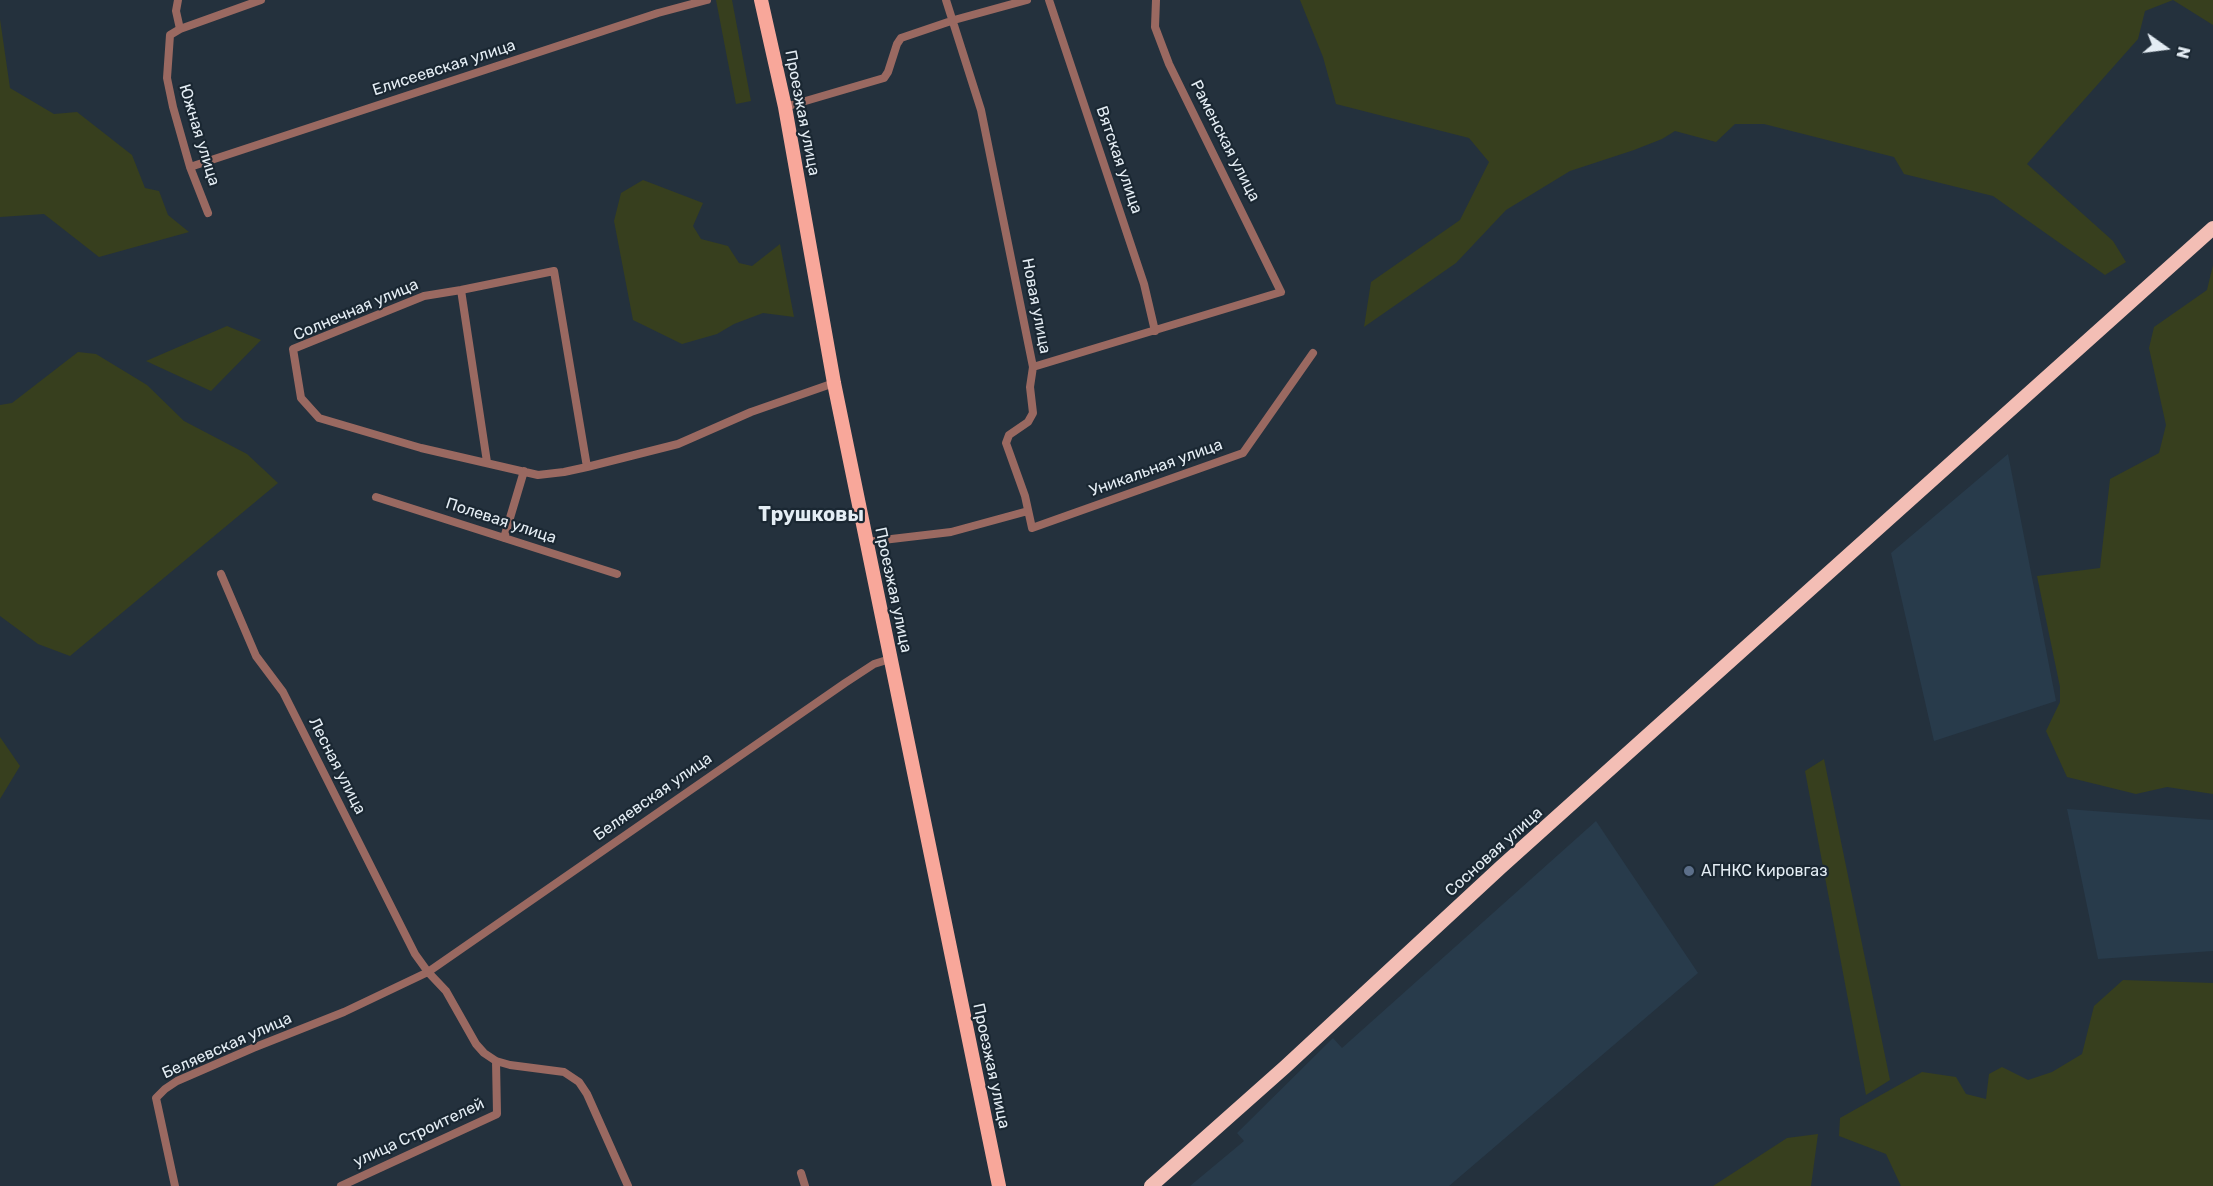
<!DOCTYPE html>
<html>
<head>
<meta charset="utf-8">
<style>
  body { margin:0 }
  #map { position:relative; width:2213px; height:1186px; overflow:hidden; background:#24313d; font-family:Rubik,sans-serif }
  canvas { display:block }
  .north { position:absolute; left:2135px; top:18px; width:60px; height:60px; -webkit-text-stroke:4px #1a2732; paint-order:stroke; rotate:104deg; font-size:16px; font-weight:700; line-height:24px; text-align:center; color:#e4edf4 }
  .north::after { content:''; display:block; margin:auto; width:21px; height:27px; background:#e4edf4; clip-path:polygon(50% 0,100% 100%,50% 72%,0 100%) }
</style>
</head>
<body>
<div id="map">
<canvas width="2213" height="1186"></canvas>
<div class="north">N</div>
</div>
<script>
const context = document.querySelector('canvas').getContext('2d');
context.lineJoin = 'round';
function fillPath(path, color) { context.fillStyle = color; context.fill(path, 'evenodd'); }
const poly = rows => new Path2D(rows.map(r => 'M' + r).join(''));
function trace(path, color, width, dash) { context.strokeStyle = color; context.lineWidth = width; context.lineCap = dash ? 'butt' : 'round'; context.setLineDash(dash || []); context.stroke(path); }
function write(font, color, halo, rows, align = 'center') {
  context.font = font + ' Rubik,sans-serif'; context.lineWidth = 4.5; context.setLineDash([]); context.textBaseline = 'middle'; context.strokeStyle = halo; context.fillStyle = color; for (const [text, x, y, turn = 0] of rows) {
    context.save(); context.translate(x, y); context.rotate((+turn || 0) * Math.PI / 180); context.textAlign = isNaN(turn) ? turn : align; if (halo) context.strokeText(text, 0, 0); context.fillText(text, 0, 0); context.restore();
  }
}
const built = poly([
  [2008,454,2056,701,1934,741,1891,553],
  [2067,809,2213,820,2213,951,2098,959],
  [1596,821,1698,973,1449,1186,1190,1186,1244,1141,1237,1133,1333,1038,1342,1048]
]);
const green = poly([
  [716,0,732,0,751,101,736,104],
  [1300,0,2213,0,2213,25,2173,0,2145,11,2138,39,2027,164,2113,241,2126,262,2105,275,1993,196,1904,174,1894,157,1764,124,1735,124,1716,142,1675,131,1662,139,1634,150,1570,171,1506,210,1456,263,1364,327,1371,282,1460,220,1489,162,1469,138,1336,104,1323,57],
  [0,19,10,88,54,114,77,112,132,155,145,188,159,191,168,215,189,232,99,257,44,214,0,217],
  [643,180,703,203,693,226,701,239,728,246,739,263,752,266,780,244,794,317,763,313,734,324,717,334,682,344,633,320,614,221,621,193],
  [2213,265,2213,794,2167,787,2136,794,2067,777,2046,731,2060,702,2060,687,2037,576,2100,568,2110,479,2159,453,2166,425,2149,348,2154,327,2207,290],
  [227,326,261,340,211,391,146,361],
  [78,352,96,354,147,385,184,421,247,454,278,483,70,656,38,644,0,616,0,405,12,403],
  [0,737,20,766,0,799],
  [1824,759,1890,1080,1866,1095,1805,771],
  [2123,980,2213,983,2213,1186,1901,1186,1886,1154,1839,1136,1840,1118,1922,1072,1956,1077,1966,1094,1986,1099,1989,1074,2002,1067,2028,1080,2052,1072,2082,1054,2094,1006],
  [1818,1134,1811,1186,1713,1186,1787,1138]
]);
const minor = poly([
  [178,0,176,11,180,29,170,35,167,78,173,107,190,167,208,213],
  [946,0,981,110,1033,367,1281,292,1169,64,1155,27,1156,0],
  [1049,0,1144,284,1155,331],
  [180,29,261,0],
  [785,107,884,78,888,72,897,44,901,38,954,20,1027,0],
  [190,167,658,13,707,0],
  [461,290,487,462],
  [1033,367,1030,387,1033,413,1028,422,1009,435,1006,443,1025,496,1032,528,1243,453,1313,353],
  [587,467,554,271,461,290,424,296,293,349,301,398,319,418,421,448,538,475,564,472,587,467,678,444,751,412,834,383],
  [376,497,617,574],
  [504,538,524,471],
  [866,542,951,532,1028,511],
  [221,574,256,656,283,692,415,954,428,972,446,991,476,1044,484,1053,496,1061,510,1065,564,1072,579,1082,587,1094,628,1186],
  [801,1173,805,1186],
  [175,1186,156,1098,165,1089,177,1081,253,1048,344,1012,428,972,845,683,874,664,890,659],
  [341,1186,497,1114,496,1061]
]);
const primary = poly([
  [761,0,785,107,834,383,999,1186]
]);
const trunk = poly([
  [1151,1186,1285,1067,1501,867,1766,629,2213,228]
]);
const markers = [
  [1689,871,6,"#5c6f8a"]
];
const streetNames = [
  ["Елисеевская улица",444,68,-18],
  ["Проезжая улица",802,113,79],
  ["Южная улица",199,135,73],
  ["Раменская улица",1225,141,63],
  ["Вятская улица",1119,160,71],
  ["Новая улица",1036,306,79],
  ["Солнечная улица",356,310,-23],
  ["Уникальная улица",1156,468,-20],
  ["Полевая улица",501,521,18],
  ["Проезжая улица",893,590,78],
  ["Лесная улица",337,766,63],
  ["Беляевская улица",653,797,-35],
  ["Сосновая улица",1494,852,-42],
  ["Беляевская улица",227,1046,-24],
  ["Проезжая улица",991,1066,78],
  ["улица Строителей",419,1133,-25]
];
const poiNames = [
  ["АГНКС Кировгаз",1701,871]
];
const quarterNames = [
  ["Трушковы",811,515]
];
fillPath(built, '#283b4b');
fillPath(green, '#373f1e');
trace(minor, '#9a6961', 8);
trace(primary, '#f8a79a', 14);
trace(trunk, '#f3beb5', 14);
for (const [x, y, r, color] of markers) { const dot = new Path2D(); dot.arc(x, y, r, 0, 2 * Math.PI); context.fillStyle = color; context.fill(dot); trace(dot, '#1a2732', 2); }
write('16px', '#e4edf4', '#1a2732', streetNames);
write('16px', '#e4edf4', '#1a2732', poiNames, 'left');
write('bold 20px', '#e4edf4', '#1a2732', quarterNames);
</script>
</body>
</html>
